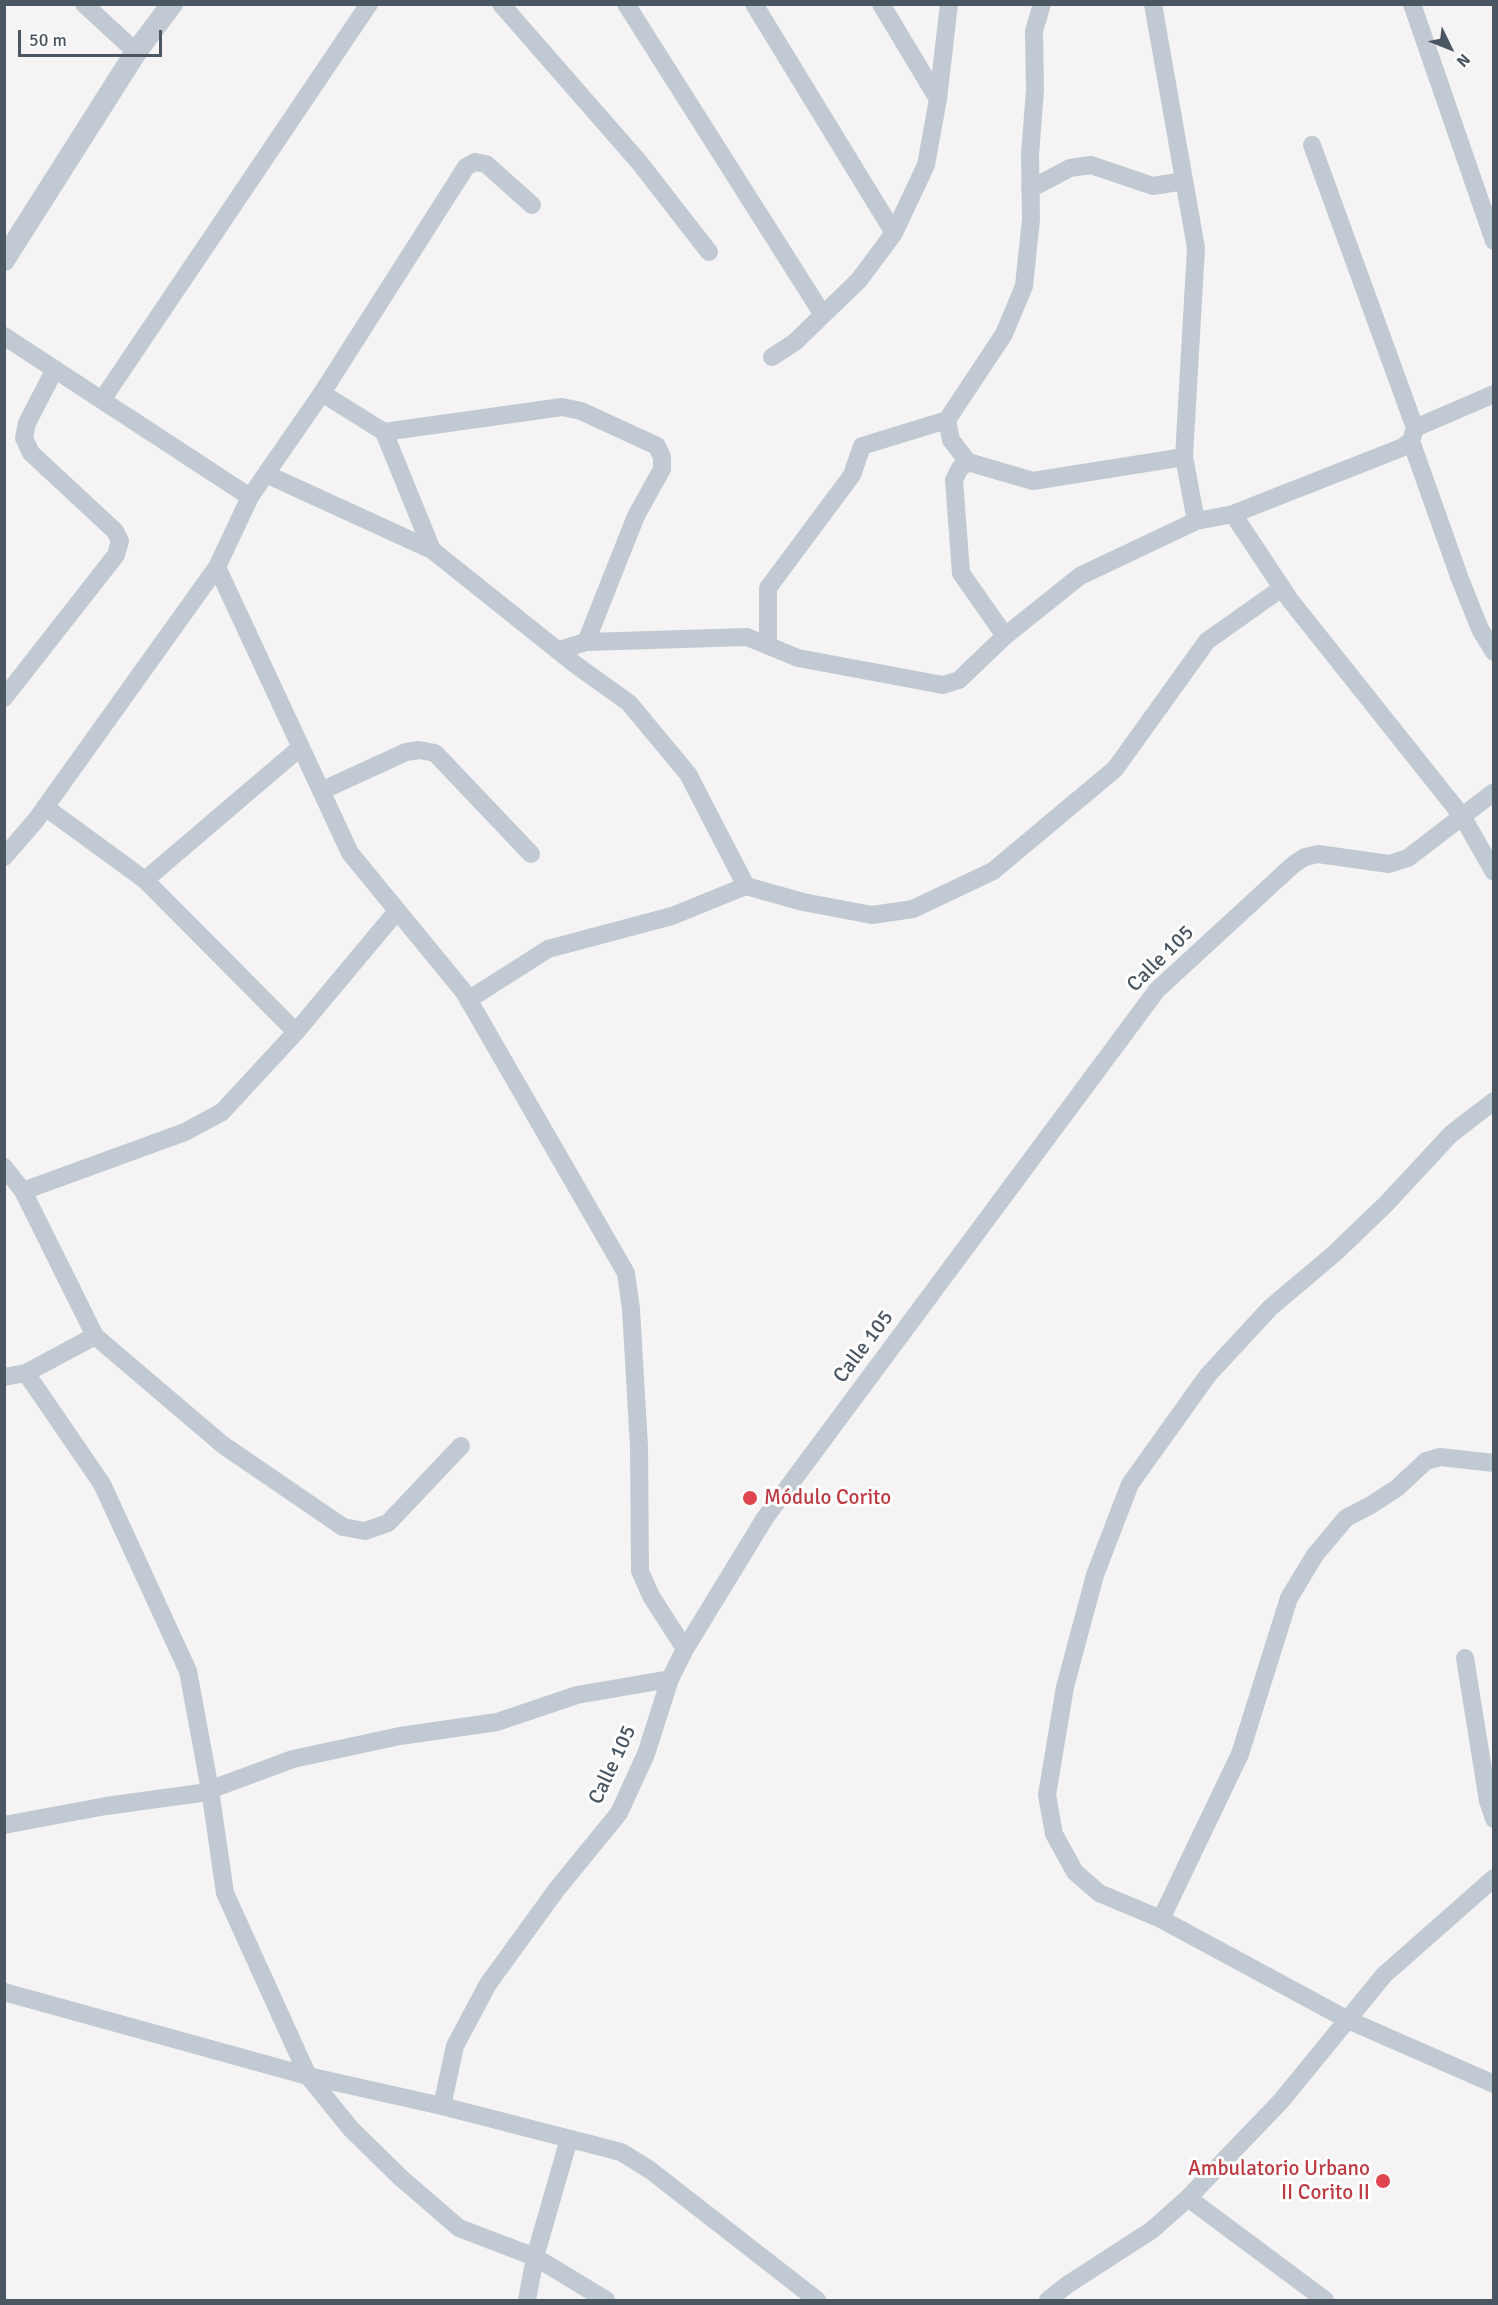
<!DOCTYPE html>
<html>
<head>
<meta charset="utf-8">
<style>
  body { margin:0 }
  #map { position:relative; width:1498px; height:2305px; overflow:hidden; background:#f5f3f3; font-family:Signika,sans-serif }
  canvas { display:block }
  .frame { position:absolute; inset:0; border:6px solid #4a5661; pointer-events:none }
  .north { position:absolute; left:1420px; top:18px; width:60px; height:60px; -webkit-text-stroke:4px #fff; paint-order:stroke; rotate:133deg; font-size:16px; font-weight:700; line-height:24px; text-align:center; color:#4a5661 }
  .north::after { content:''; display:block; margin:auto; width:21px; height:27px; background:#4a5661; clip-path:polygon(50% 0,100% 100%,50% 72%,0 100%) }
  .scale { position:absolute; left:18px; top:30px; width:144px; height:27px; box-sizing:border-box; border:3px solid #4a5661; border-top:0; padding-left:8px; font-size:18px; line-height:21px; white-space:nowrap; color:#4a5661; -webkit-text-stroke:4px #fff; paint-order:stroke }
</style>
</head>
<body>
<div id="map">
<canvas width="1498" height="2305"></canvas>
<div class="frame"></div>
<div class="north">N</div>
<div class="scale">50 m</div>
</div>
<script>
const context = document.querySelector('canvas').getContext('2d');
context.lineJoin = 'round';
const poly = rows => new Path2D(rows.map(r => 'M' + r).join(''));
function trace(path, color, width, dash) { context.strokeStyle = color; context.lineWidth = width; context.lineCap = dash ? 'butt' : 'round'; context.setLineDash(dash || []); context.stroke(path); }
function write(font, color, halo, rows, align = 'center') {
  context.font = font + ' Signika,sans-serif'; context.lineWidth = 6; context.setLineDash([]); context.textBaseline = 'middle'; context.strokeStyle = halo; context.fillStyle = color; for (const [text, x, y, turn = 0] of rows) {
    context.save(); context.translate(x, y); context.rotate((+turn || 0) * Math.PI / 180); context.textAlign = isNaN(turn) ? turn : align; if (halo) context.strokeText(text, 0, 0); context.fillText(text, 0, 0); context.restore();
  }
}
const minor = poly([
  [84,4,136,52],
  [501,4,639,162,709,252],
  [626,4,823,315],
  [754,4,894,233],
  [881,4,938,99],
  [1153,4,1196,248,1184,457],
  [1412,4,1494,241],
  [1312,145,1415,428,1411,441,1460,579,1480,629,1494,652],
  [1030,189,1070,168,1091,165,1153,186,1184,181],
  [4,336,250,497],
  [772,357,795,342,859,280,894,233,926,165,938,99,949,4],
  [322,393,384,432,562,407,581,411,657,446,662,457,662,469,636,516,586,642],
  [102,400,369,4],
  [947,420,951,440,968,462],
  [1415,428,1494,394],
  [384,432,432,550],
  [266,474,432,550,576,665,629,703,688,774,746,886],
  [1233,514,1290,600,1462,816,1494,872],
  [217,567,350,853,464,992,626,1273,631,1309,639,1447,640,1571,651,1596,685,1649],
  [1005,636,961,573,954,480,960,468,968,462,1033,481,1184,457,1196,521],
  [768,646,768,588,852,475,862,446,947,420,1004,334,1024,286,1031,219,1030,155,1035,90,1034,31,1042,4],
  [559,650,586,642,747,637,798,658,943,685,959,680,1005,636,1080,576,1196,521,1233,514,1401,448,1411,441],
  [4,698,116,555,120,541,115,531,31,453,24,438,27,423,55,369],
  [321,791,406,752,419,750,435,753,531,854],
  [45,807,145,880,296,1032],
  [4,857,36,820,217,567,250,497,322,393,466,167,475,162,486,164,532,205],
  [145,880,301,747],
  [468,1000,548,949,672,916,746,886,803,902,872,915,913,909,993,871,1115,769,1207,641,1282,588],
  [1494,1101,1451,1134,1386,1204,1335,1253,1270,1308,1208,1375,1130,1484,1095,1575,1065,1687,1047,1795,1054,1834,1075,1872,1099,1893,1161,1919,1348,2020,1494,2084],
  [4,1167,23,1191,95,1336,223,1445,343,1527,365,1531,388,1523,461,1446],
  [23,1191,185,1132,222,1112,296,1032,397,911],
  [26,1373,102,1484,188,1671,210,1790,225,1893,308,2076,351,2129,400,2177,459,2228,535,2257,606,2300],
  [4,1377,26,1373,95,1336],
  [1465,1658,1488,1801,1494,1819],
  [4,1825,106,1806,201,1793,293,1759,400,1736,497,1722,577,1695,670,1679],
  [1161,1919,1240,1754,1289,1598,1315,1555,1346,1518,1371,1505,1397,1488,1426,1461,1440,1457,1494,1463],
  [4,1992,308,2076,442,2106,621,2152,650,2170,817,2300],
  [442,2106,455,2046,488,1984,557,1889,619,1813,646,1754,670,1679,685,1649,765,1518,1157,990,1294,864,1305,857,1318,854,1389,864,1408,858,1494,792],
  [1188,2198,1325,2300],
  [527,2300,535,2257,569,2139],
  [1048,2300,1067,2285,1152,2230,1188,2198,1281,2101,1384,1975,1494,1878]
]);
const tertiary = poly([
  [4,260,136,52,172,4]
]);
const markers = [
  [750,1498,8,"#e0444e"],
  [1383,2181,8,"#e0444e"]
];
const streetNames = [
  ["Calle 105",1161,959,-45],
  ["Calle 105",864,1347,-53],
  ["Calle 105",613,1765,-65]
];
const healthNames = [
  ["Módulo Corito",764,1498],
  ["Ambulatorio Urbano",1370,2169,"right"],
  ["II Corito II",1370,2193,"right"]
];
trace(minor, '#c1cad2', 18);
trace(tertiary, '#c1cad2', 22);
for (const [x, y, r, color] of markers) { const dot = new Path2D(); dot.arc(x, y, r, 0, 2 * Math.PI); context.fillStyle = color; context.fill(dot); trace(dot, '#fff', 2); }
write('21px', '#4a5661', '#fff', streetNames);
write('21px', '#be3a42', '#fff', healthNames, 'left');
</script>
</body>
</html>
